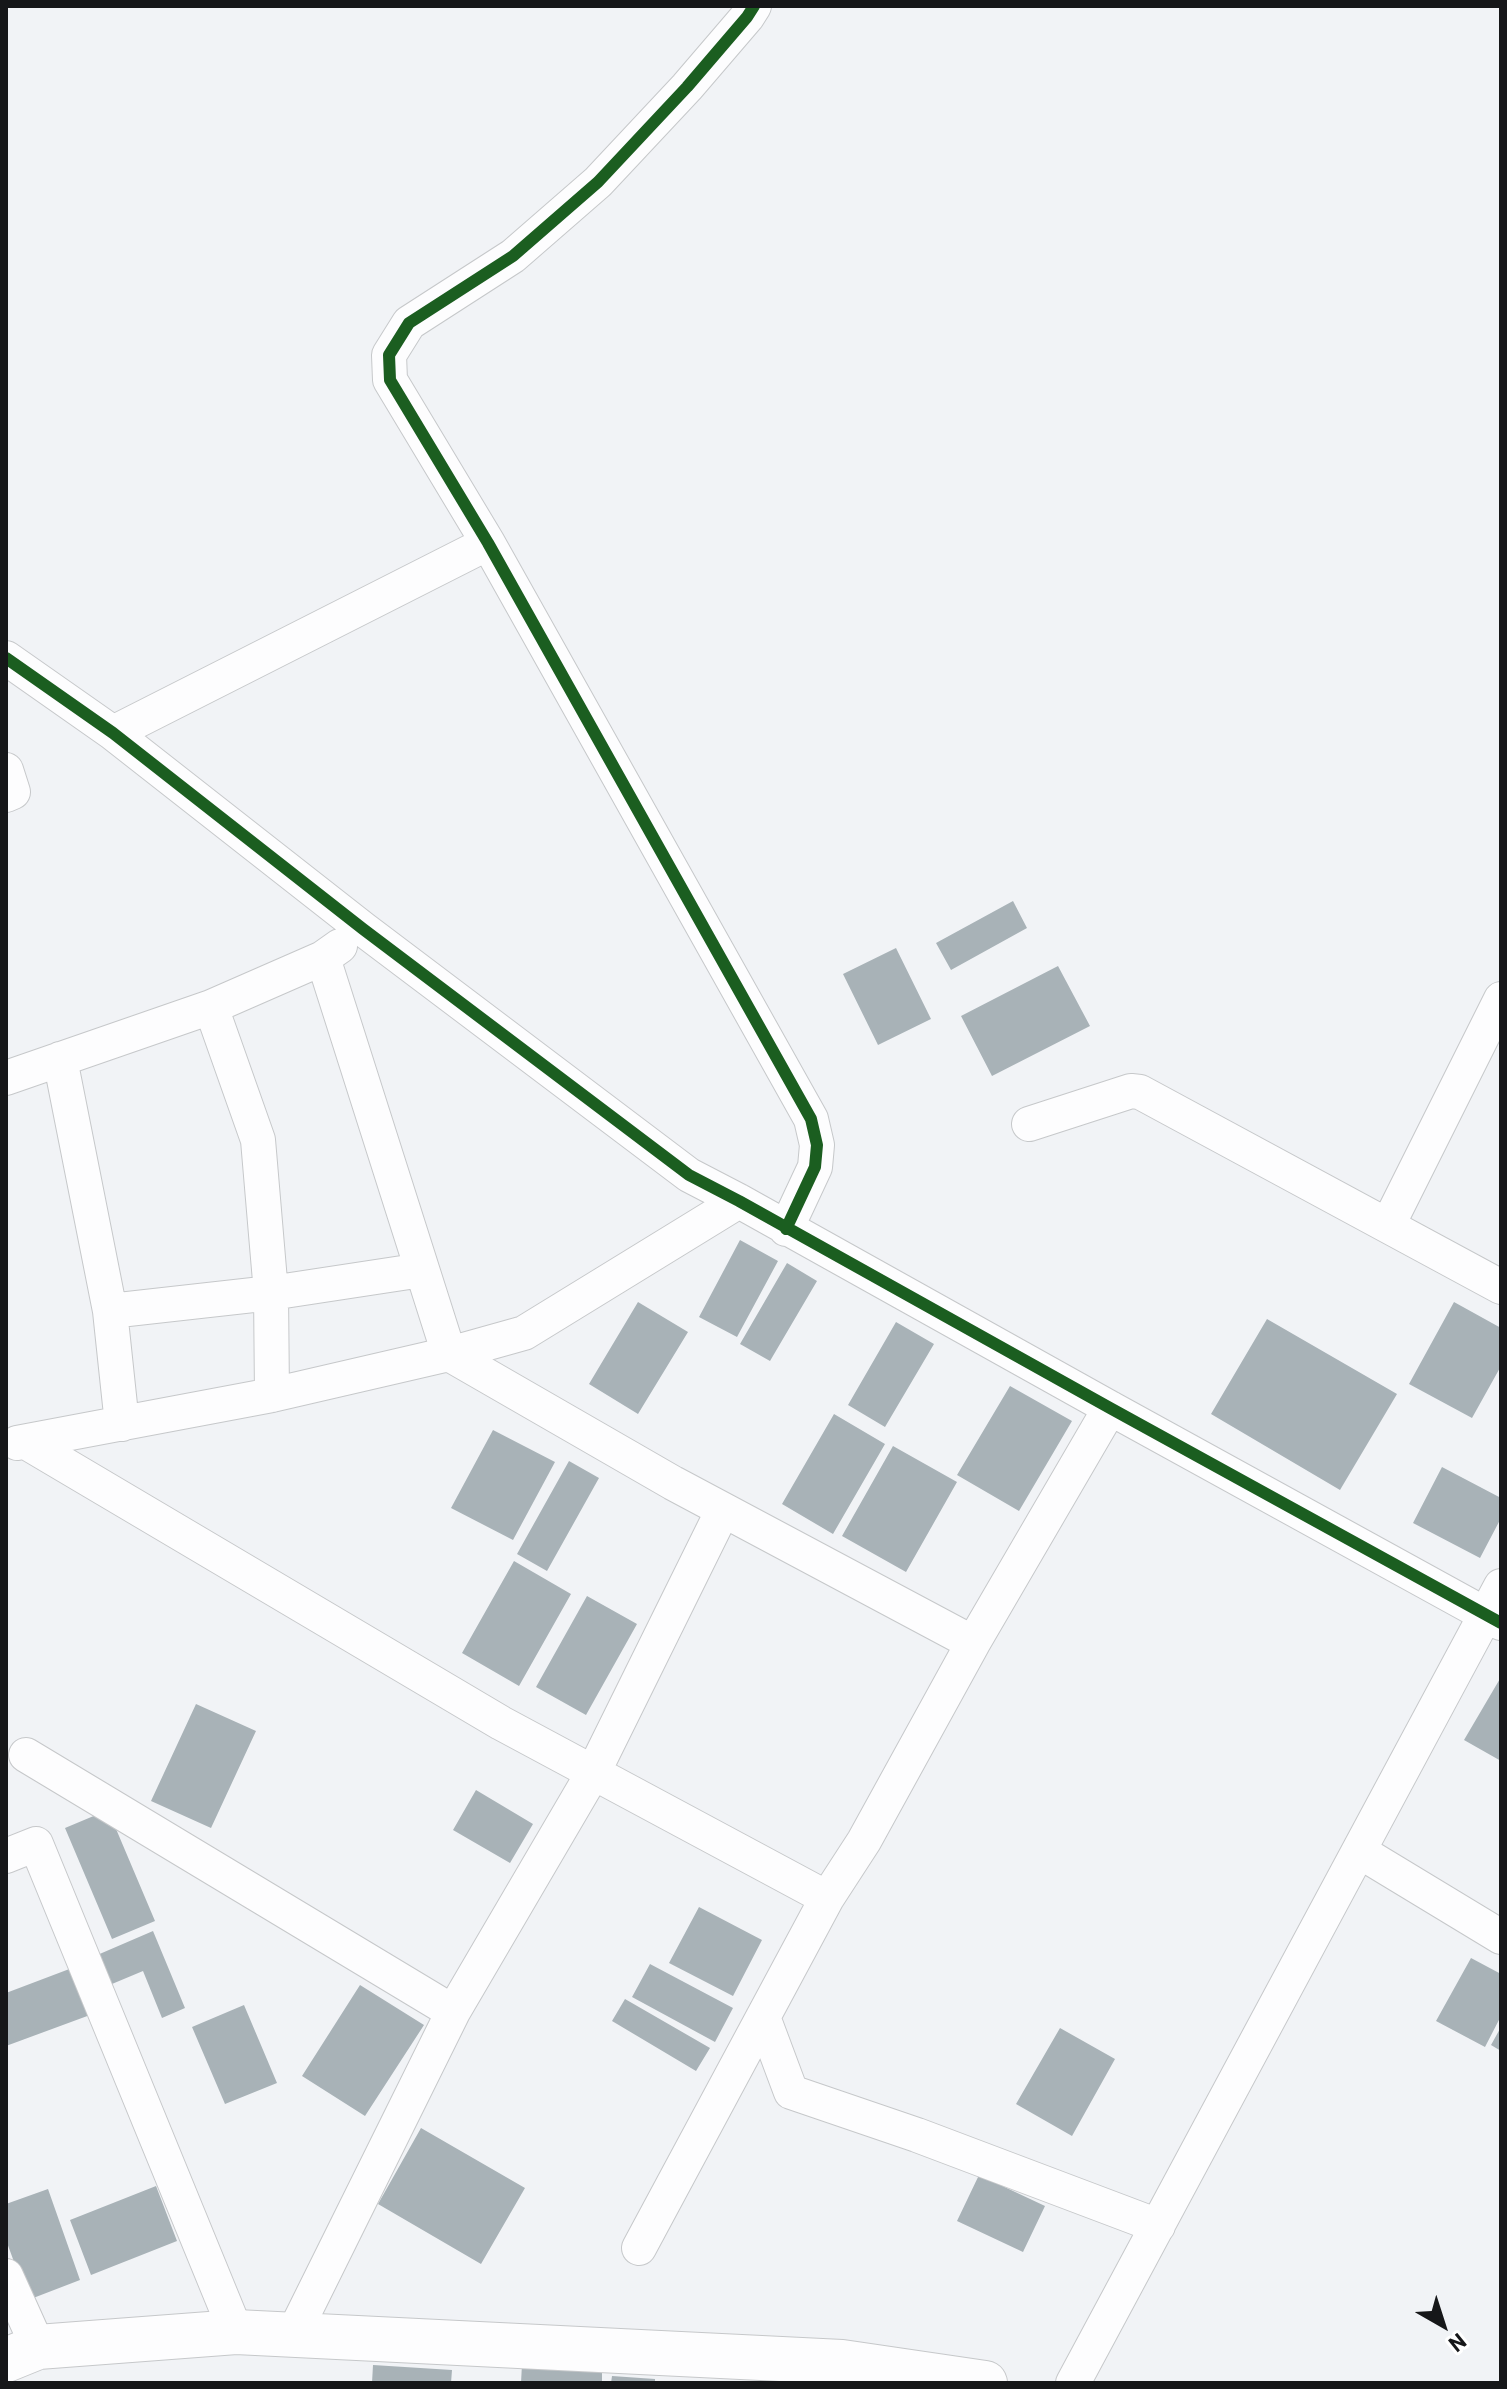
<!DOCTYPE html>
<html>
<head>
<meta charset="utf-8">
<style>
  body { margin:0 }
  #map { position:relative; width:1507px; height:2389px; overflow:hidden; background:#f1f3f6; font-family:Barlow,sans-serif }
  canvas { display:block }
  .frame { position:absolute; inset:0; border:8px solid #161719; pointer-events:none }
  .north { position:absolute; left:1403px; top:2285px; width:80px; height:80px; -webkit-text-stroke:6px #fff; paint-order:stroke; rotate:141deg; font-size:22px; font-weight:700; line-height:32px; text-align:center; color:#161719 }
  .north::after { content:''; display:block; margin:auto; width:28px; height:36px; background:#161719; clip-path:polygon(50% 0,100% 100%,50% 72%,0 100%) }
</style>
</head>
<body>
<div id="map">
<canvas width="1507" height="2389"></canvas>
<div class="frame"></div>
<div class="north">N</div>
</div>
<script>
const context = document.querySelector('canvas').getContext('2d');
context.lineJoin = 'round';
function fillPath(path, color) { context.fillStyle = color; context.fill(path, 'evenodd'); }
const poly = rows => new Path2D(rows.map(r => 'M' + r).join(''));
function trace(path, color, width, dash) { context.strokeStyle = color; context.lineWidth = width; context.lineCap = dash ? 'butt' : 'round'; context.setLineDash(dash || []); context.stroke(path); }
const building = poly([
  [1013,901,1027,928,951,970,936,943],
  [896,948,931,1019,878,1045,843,974],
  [1058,966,1090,1026,992,1076,961,1016],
  [740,1240,778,1261,737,1337,699,1317],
  [787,1263,817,1281,770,1361,740,1344],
  [638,1302,688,1332,638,1414,589,1384],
  [1454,1302,1501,1328,1501,1366,1472,1418,1409,1384],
  [1267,1319,1397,1394,1340,1490,1211,1414],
  [896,1322,934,1344,885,1427,848,1405],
  [1010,1386,1072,1421,1019,1511,957,1475],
  [834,1414,885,1444,833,1534,782,1504],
  [493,1430,555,1462,513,1540,451,1508],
  [893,1446,957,1482,906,1572,842,1536],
  [569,1461,599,1478,547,1571,517,1554],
  [1442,1467,1501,1498,1501,1518,1480,1558,1413,1523],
  [514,1561,571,1594,519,1686,462,1653],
  [587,1596,637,1624,586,1715,536,1687],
  [1501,1677,1501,1761,1464,1740],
  [196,1704,256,1731,211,1828,151,1801],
  [476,1790,533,1824,510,1863,453,1830],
  [108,1810,155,1921,112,1939,65,1828],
  [699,1907,762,1940,733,1996,669,1963],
  [153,1931,185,2008,162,2018,143,1971,100,1989,88,1959],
  [1471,1958,1501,1974,1501,2016,1485,2047,1436,2021],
  [650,1964,733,2008,715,2042,632,1997],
  [72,1968,90,2015,6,2046,6,1993],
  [360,1985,424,2025,365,2116,302,2076],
  [625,1999,710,2048,696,2071,612,2021],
  [244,2005,277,2083,225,2104,192,2027],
  [1501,2027,1501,2051,1491,2045],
  [1060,2028,1115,2059,1072,2136,1016,2104],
  [421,2128,525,2188,481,2264,378,2204],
  [979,2175,1045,2206,1023,2252,957,2221],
  [156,2186,177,2241,91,2275,70,2220],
  [48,2189,80,2280,28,2300,6,2240,6,2204],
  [522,2364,602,2367,602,2383,521,2383],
  [373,2365,452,2370,451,2383,372,2383],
  [612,2376,655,2379,655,2383,611,2383]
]);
const minor = poly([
  [754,6,747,17,687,87,598,182,513,256,409,323,389,355,390,380,488,543,811,1119,817,1145,815,1167,786,1229],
  [6,658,113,733,363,929,689,1175,739,1201,1110,1408,1501,1623],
  [113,733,488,543],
  [6,770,13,792,6,795],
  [323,958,449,1354,673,1483,973,1643],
  [211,1007,258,1140,271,1293,272,1395],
  [60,1059,110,1311,122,1424],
  [6,1078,211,1007,323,958,340,946],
  [1029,1124,1131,1091,1140,1092,1501,1287],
  [1388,1225,1501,999],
  [110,1311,271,1293,422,1270],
  [26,1442,501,1723,827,1898,864,1841,973,1643,1110,1408],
  [17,1443,272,1395,449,1354,524,1333,739,1201],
  [26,1755,453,2012],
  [1359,1851,1501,1937],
  [6,1856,36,1844,236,2332],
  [763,2017,791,2092,917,2135,1158,2226],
  [639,2248,827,1898],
  [6,2276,38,2347],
  [293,2335,453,2012,593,1773,723,1510],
  [1073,2383,1501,1586]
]);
const tertiary = poly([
  [6,2360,38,2347,236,2332,842,2362,985,2383]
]);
const cycleway = poly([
  [754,6,747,17,687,87,598,182,513,256,409,323,389,355,390,380,488,543,811,1119,817,1145,815,1167,786,1229],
  [6,658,113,733,363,929,689,1175,739,1201,1110,1408,1501,1623]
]);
fillPath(building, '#a8b2b7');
trace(minor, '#c6c8ca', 36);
trace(tertiary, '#c6c8ca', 46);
trace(minor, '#fdfdfe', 34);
trace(tertiary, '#fdfdfe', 44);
trace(cycleway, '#1b5e20', 12);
</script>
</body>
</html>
